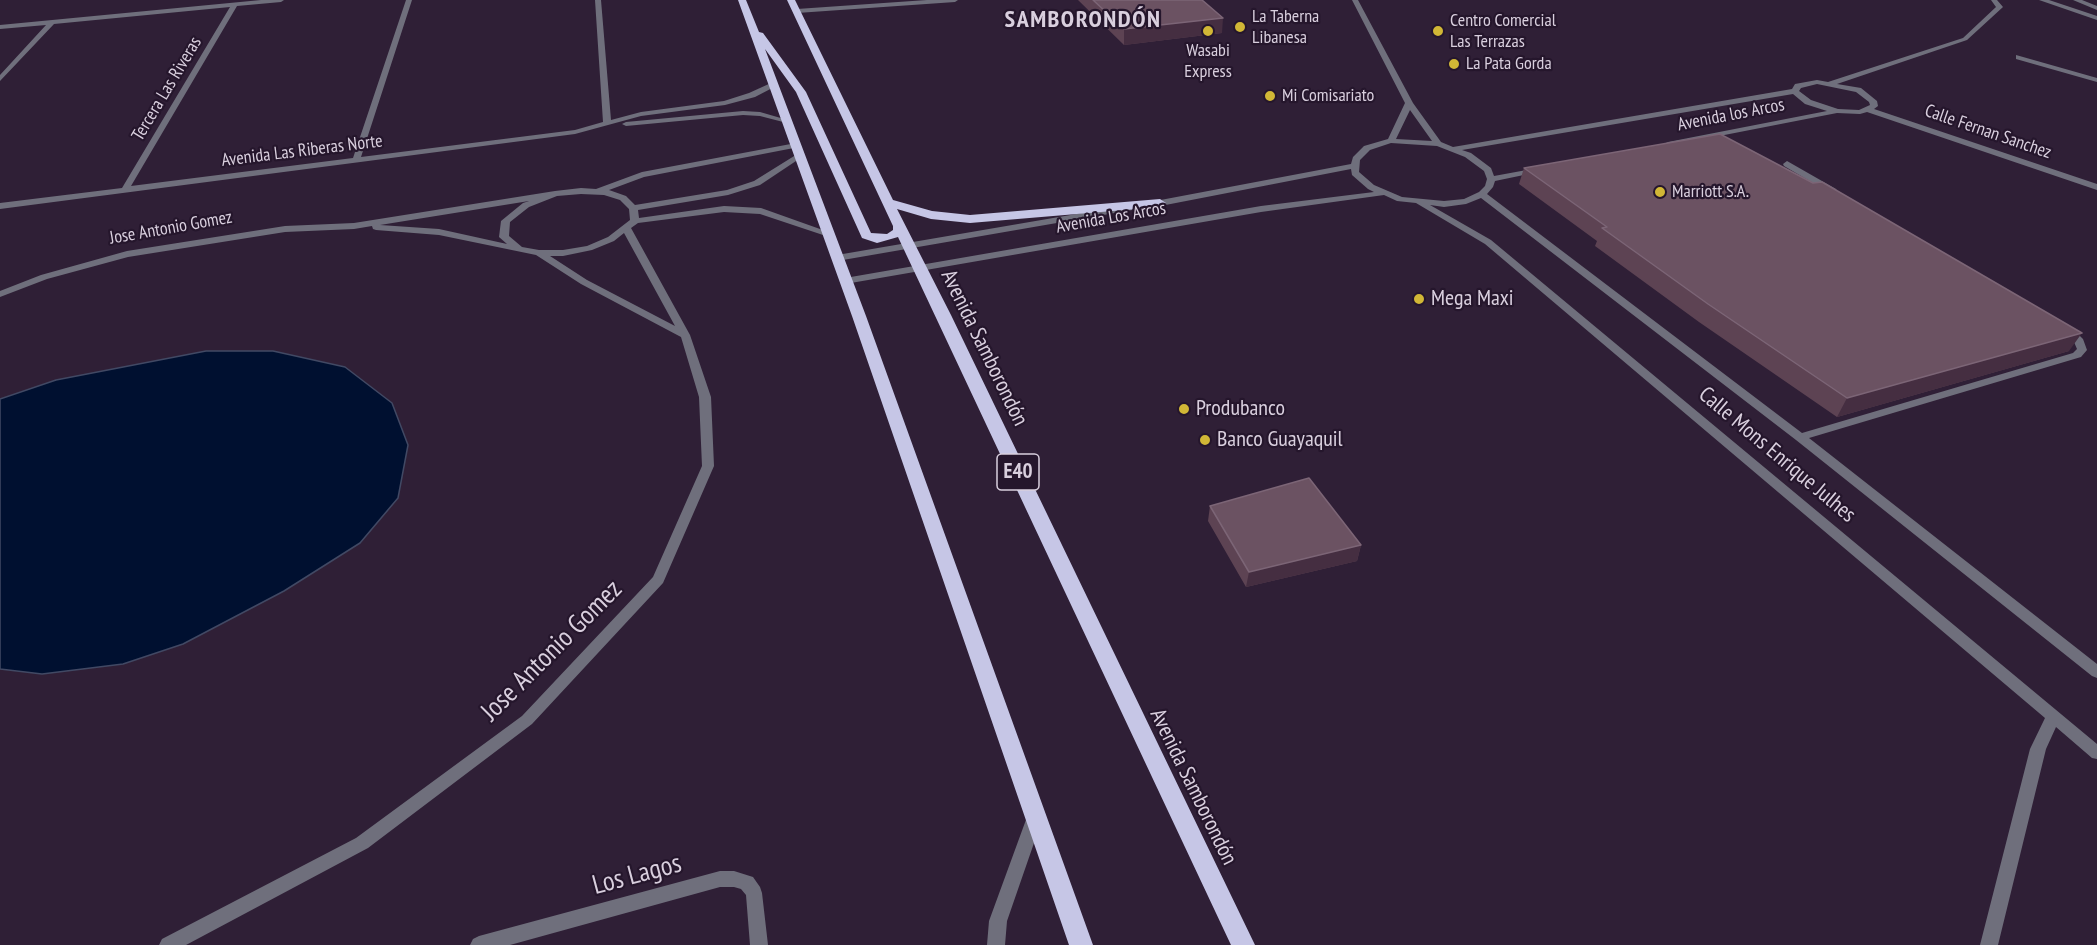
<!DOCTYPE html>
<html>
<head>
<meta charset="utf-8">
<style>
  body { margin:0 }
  canvas { display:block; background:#2f1f36 }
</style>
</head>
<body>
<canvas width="2097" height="945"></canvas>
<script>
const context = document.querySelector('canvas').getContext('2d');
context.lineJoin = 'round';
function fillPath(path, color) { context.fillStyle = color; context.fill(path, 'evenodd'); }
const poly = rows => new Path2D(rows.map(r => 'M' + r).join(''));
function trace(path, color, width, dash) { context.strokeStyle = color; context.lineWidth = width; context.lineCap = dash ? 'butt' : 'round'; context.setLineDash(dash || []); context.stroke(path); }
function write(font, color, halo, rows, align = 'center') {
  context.font = font + ' "PT Sans Narrow",sans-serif'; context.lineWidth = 4.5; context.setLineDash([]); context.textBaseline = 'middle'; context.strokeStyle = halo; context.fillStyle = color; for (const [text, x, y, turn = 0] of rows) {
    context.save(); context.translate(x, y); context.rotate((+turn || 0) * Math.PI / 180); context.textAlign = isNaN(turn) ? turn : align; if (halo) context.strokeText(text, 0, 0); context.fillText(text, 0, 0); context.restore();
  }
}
const water = poly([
  [206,351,273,351,345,367,392,403,408,445,398,498,360,543,284,591,183,644,123,664,42,674,0,669,0,399,56,380,206,351]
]);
const minor = poly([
  [261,0,284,0,281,2,237,6,131,186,353,158,406,0,412,0,361,157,575,130,603,122,595,0,601,0,611,120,641,112,724,101,749,93,771,83,778,85,755,97,725,105,641,116,575,134,0,209,0,203,122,188,230,7,54,24,0,81,0,75,46,25,0,29,0,25,261,0],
  [927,0,958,0,955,2,797,13,794,11,797,9,927,0],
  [1352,0,1358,0,1413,103,1441,142,1453,147,1792,89,1795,84,1817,80,1828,82,1963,38,1996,7,1991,0,1997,0,2003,7,1967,40,1837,84,1861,88,1877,101,1878,106,1874,109,2097,184,2097,190,1867,112,1860,114,1837,113,1668,146,1664,144,1668,142,1827,111,1805,104,1793,94,1462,150,1471,153,1491,168,1494,176,1543,167,1543,171,1495,181,1493,187,1487,194,1802,433,2073,353,2077,349,2074,342,2062,329,2067,326,2071,327,2083,339,2087,350,2081,357,1809,438,2097,664,2097,678,2092,676,1796,440,1481,198,1466,204,1444,207,1430,205,1491,240,2097,744,2097,759,2092,758,2056,727,2046,749,1998,945,1980,945,2030,749,2045,718,1485,244,1416,203,1397,201,1384,195,1261,212,845,284,840,281,845,278,1261,206,1374,192,1368,189,1352,175,1351,169,1150,208,1146,205,1150,202,1351,164,1353,157,1364,146,1388,139,1405,103,1352,0],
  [1817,84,1856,92,1869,102,1870,105,1859,110,1838,109,1811,100,1799,91,1801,88,1817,84],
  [1410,110,1432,141,1396,139,1410,110],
  [1391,143,1437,146,1465,157,1484,171,1487,179,1485,186,1479,192,1464,199,1444,201,1402,197,1374,185,1359,172,1360,160,1370,150,1391,143],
  [2039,0,2049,0,2097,16,2097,20,2039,0],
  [2073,0,2082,0,2097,6,2097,10,2073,0],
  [2016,55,2097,78,2097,82,2016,59,2016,55],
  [743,111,760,112,791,121,787,123,760,116,743,115,626,126,622,124,626,122,743,111],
  [796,143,799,143,799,147,644,177,609,190,626,196,635,205,727,190,754,181,799,153,802,153,802,157,760,185,728,195,638,210,639,218,724,206,761,208,834,234,829,237,760,214,724,212,638,223,631,228,690,335,711,397,714,466,663,583,532,724,368,848,186,945,159,945,162,939,356,838,522,716,653,577,702,466,699,397,681,337,581,284,536,255,439,235,376,230,373,229,372,226,354,229,285,232,128,257,47,279,0,297,0,291,41,275,127,251,285,226,354,223,555,191,581,188,596,189,642,172,796,143],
  [581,194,604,195,620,200,629,209,630,220,608,237,587,246,563,250,539,250,522,247,509,236,510,222,529,207,557,196,581,194],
  [529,201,523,203,501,221,499,237,507,244,439,229,380,225,529,201],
  [624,233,675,326,587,280,550,256,563,256,592,250,614,241,624,233],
  [1787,161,1836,189,1837,191,1830,193,1784,166,1783,164,1787,161],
  [1129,205,1132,206,1132,210,837,261,832,258,837,255,1129,205],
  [1035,810,1041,812,1043,817,1007,921,1005,945,987,945,989,921,1027,817,1029,812,1035,810],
  [720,871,734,871,753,877,760,887,762,893,768,945,750,945,746,895,741,889,734,887,720,887,510,945,470,945,473,939,479,936,720,871]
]);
const trunk = poly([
  [738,0,746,0,759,32,763,33,806,92,871,233,887,234,893,230,893,226,787,0,795,0,893,200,932,211,970,215,1160,199,1166,203,1160,207,970,223,931,219,897,209,951,315,1255,945,1231,945,898,237,877,243,862,238,796,92,765,49,866,316,1093,945,1069,945,852,316,738,0]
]);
const wall = poly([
  [1078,0,1202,0,1222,33,1124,45],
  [1524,168,2069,351,1837,417,1699,322,1595,246,1597,241,1519,184],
  [1210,506,1361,545,1357,561,1246,587,1208,521]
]);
const shadedWall = poly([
  [1223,18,1222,33,1124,45,1124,29],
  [2082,333,2069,351,1837,417,1847,398],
  [1361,545,1357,561,1246,587,1249,572]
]);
const building = poly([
  [1093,0,1202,0,1223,18,1124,29,1093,0],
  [1720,134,1813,183,1822,182,2082,333,1847,398,1708,304,1602,228,1607,227,1524,168,1720,134],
  [1309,478,1361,545,1249,572,1210,506,1309,478]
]);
const markers = [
  [1240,27,6,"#d1b736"],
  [1208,31,6,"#d1b736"],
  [1438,31,6,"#d1b736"],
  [1454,64,6,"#d1b736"],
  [1270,96,6,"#d1b736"],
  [1660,192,6,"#d1b736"],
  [1419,299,6,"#d1b736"],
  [1184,409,6,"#d1b736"],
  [1205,440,6,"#d1b736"]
];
const farPoinames = [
  ["La Taberna",1252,17],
  ["Libanesa",1252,38],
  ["Centro Comercial",1450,21],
  ["Las Terrazas",1450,42],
  ["Wasabi",1208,51,"center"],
  ["Express",1208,72,"center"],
  ["La Pata Gorda",1466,64],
  ["Mi Comisariato",1282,96],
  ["Marriott S.A.",1672,192]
];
const farStreetnames = [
  ["Tercera Las Riveras",167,89,-59],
  ["Avenida los Arcos",1731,115,-11],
  ["Calle Fernan Sanchez",1988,132,19],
  ["Avenida Las Riberas Norte",302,151,-7],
  ["Avenida Los Arcos",1111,218,-10],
  ["Jose Antonio Gomez",171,228,-10]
];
const shields = [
  [1018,472,42]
];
const shieldNames = [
  ["E40",1018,472]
];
const poiNames = [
  ["Mega Maxi",1431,299],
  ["Produbanco",1196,409],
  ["Banco Guayaquil",1217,440]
];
const streetNames = [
  ["Avenida Samborondón",984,348,64],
  ["Calle Mons Enrique Julhes",1777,455,40],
  ["Avenida Samborondón",1193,787,64]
];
const farDistrictnames = [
  ["SAMBORONDÓN",1083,20]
];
const nearStreetnames = [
  ["Jose Antonio Gomez",552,651,-45],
  ["Los Lagos",637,875,-15]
];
fillPath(water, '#001030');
trace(water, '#414964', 1.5);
fillPath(minor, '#6f6f7c');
fillPath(trunk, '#c6c6e6');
fillPath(wall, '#5d4353');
fillPath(shadedWall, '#452e41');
fillPath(building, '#6b5262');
trace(building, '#7c6576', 1.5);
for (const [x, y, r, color] of markers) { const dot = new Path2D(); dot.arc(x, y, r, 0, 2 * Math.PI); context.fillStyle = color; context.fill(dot); trace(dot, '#25162c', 2); }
write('18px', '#d9cfde', '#25162c', farPoinames, 'left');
write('18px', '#d9cfde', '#25162c', farStreetnames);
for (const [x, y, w] of shields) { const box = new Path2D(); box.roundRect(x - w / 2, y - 18, w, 36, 4.5); context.fillStyle = '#25162c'; context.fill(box); trace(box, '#d9cfde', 1.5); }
write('bold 21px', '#d9cfde', null, shieldNames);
write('22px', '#d9cfde', '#25162c', poiNames, 'left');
write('22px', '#d9cfde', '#25162c', streetNames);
context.letterSpacing = '1.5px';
write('bold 24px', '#d9cfde', '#25162c', farDistrictnames);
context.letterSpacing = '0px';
write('27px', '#d9cfde', '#25162c', nearStreetnames);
</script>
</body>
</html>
